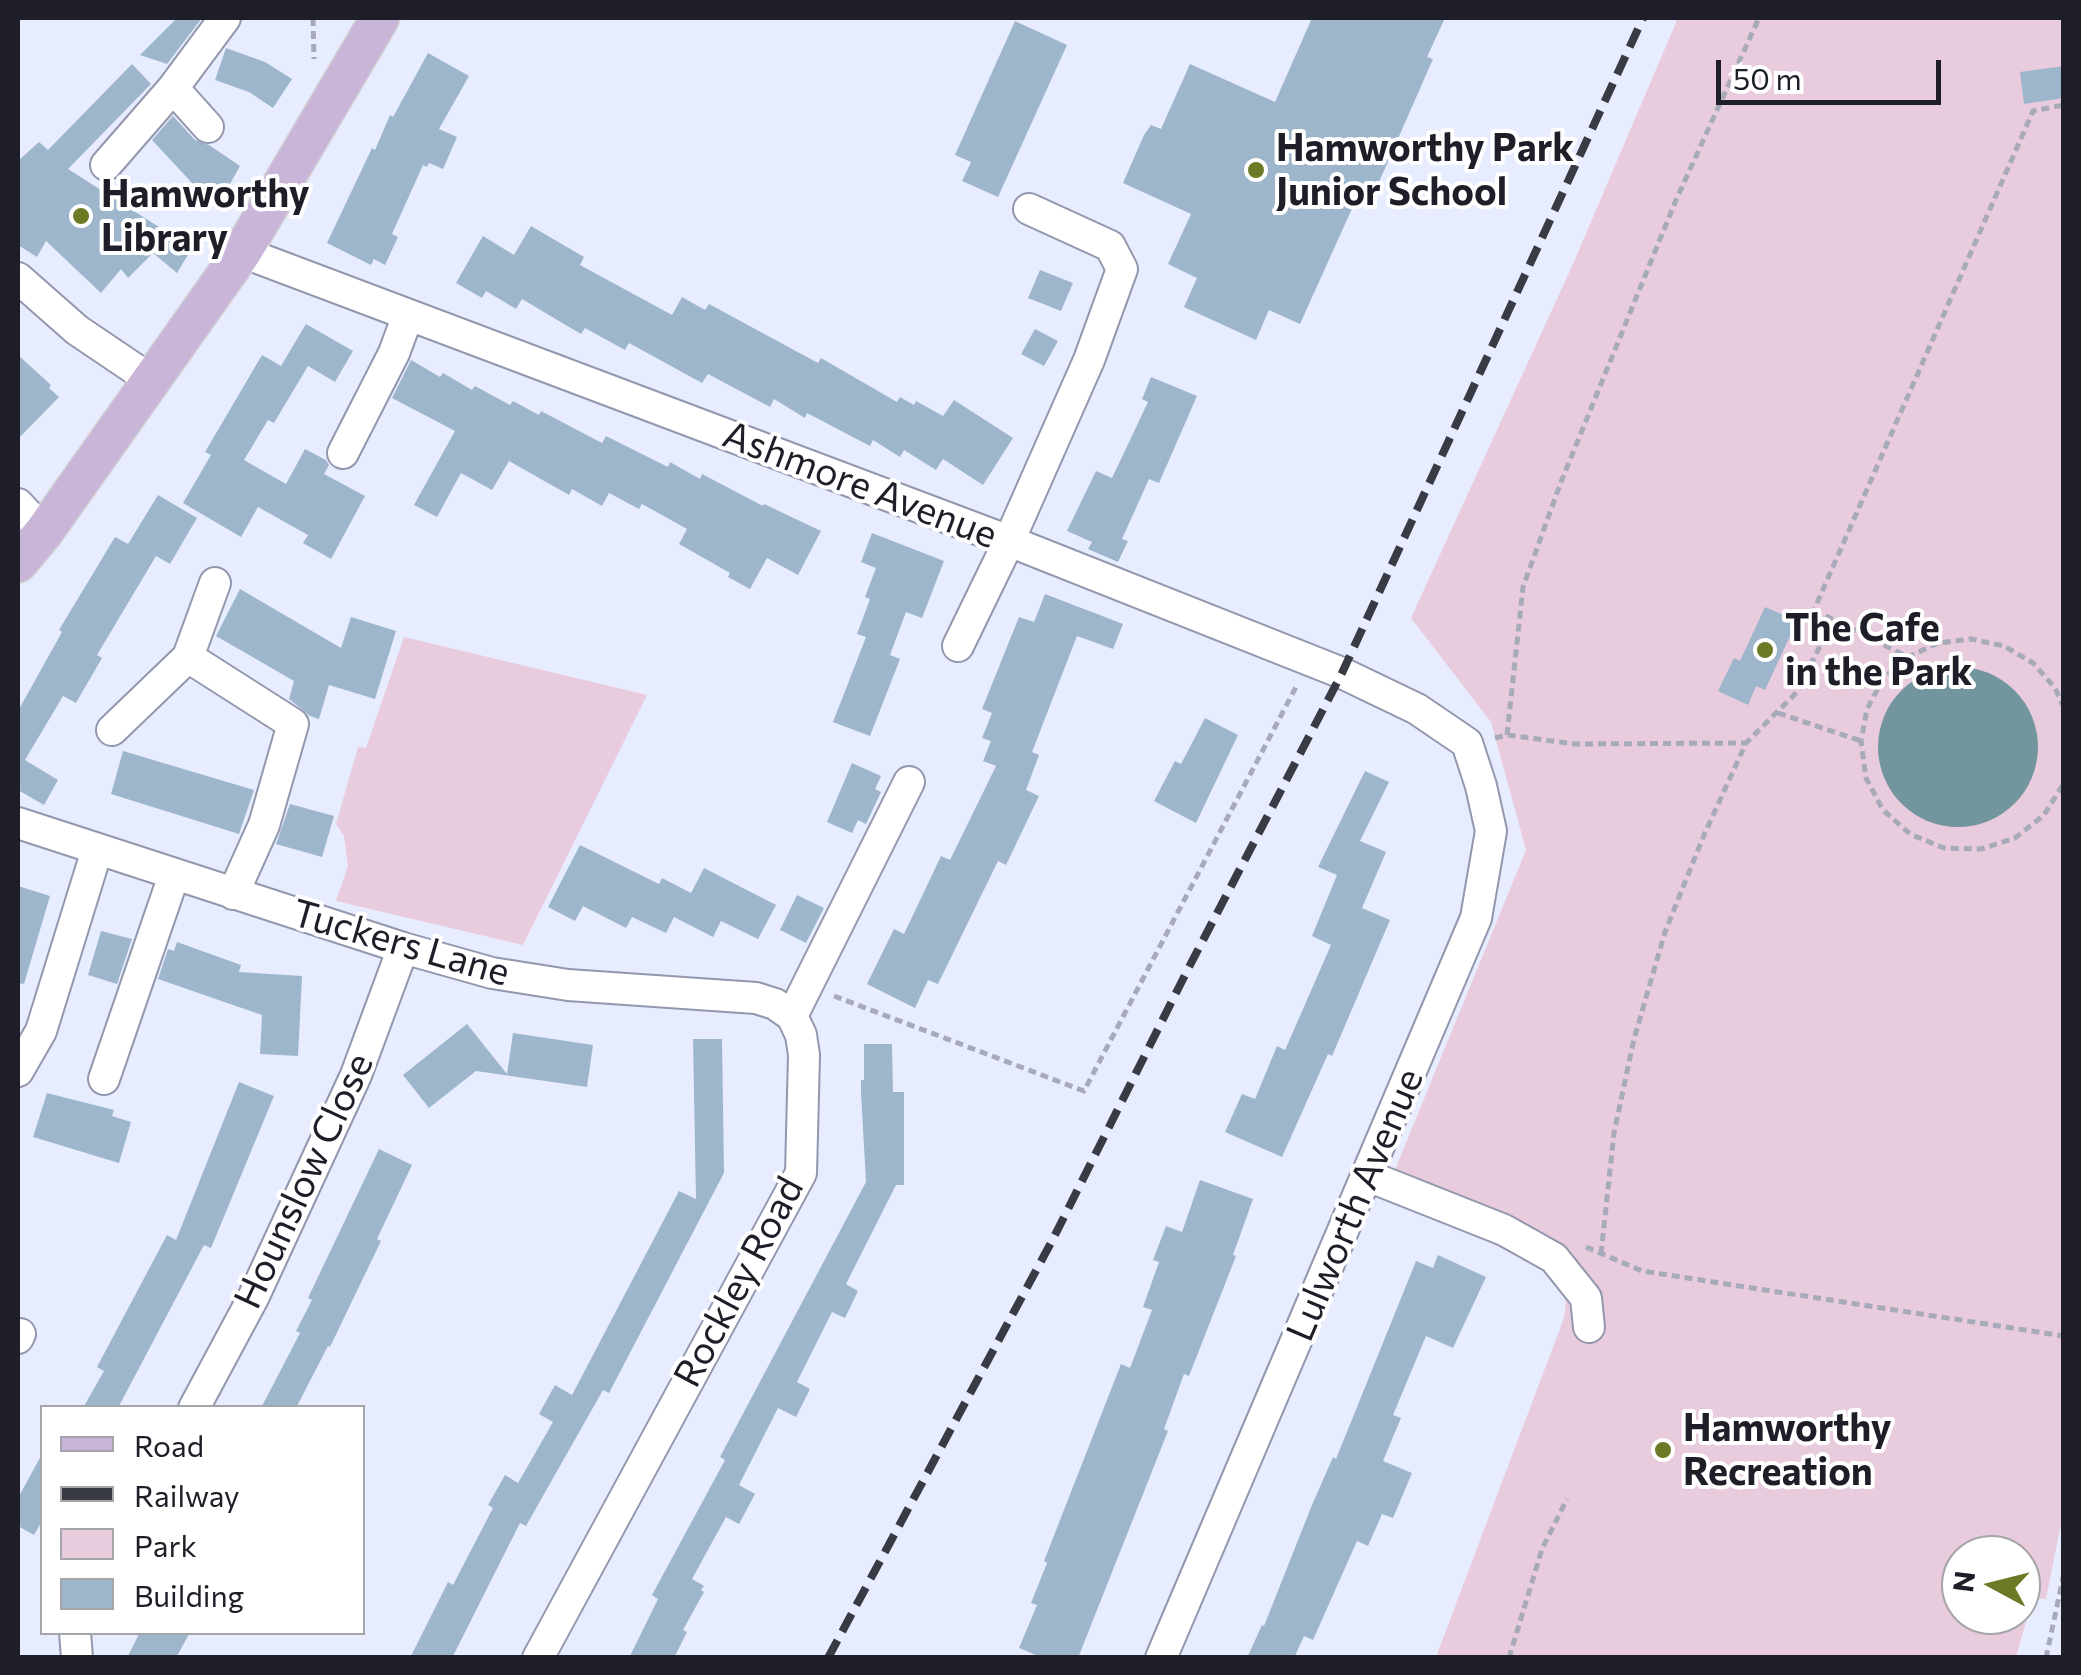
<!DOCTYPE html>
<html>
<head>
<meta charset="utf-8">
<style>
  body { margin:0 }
  #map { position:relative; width:2081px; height:1675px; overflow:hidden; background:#e8ecff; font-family:Commissioner,sans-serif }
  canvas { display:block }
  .frame { position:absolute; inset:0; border:20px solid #1d1e27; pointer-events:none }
  .legend { position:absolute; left:40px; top:1405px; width:325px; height:230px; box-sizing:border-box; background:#fff; border:2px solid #a5a5a9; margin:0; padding:12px 18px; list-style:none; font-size:30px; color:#1d1e27 }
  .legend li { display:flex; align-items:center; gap:20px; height:50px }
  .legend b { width:50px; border:2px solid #a5a5a9 }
  .north { position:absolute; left:1941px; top:1535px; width:100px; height:100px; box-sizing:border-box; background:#fff; border:2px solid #a5a5a9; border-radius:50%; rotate:277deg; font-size:28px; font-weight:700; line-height:40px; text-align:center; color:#1d1e27 }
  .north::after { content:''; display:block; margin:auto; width:35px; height:45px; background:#6d7925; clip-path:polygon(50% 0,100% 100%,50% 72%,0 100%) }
  .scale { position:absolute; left:1716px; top:60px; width:225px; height:45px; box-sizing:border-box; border:5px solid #1d1e27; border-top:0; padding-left:12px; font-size:30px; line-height:35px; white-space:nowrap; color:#1d1e27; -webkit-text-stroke:8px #fff; paint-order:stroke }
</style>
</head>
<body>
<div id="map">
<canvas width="2081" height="1675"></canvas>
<div class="frame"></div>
<ul class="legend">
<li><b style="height:12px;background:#c9b5d8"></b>Road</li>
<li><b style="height:12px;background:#383a44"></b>Railway</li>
<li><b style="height:28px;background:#e8cbdc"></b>Park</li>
<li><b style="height:28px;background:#9eb6cc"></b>Building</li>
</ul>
<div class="north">N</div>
<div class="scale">50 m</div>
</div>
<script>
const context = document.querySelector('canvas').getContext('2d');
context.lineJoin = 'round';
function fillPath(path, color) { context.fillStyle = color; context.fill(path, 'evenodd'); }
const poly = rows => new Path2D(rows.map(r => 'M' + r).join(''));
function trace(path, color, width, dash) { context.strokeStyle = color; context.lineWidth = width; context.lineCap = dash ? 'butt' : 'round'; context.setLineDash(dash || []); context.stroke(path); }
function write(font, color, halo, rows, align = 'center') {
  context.font = font + ' Commissioner,sans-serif'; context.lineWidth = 8; context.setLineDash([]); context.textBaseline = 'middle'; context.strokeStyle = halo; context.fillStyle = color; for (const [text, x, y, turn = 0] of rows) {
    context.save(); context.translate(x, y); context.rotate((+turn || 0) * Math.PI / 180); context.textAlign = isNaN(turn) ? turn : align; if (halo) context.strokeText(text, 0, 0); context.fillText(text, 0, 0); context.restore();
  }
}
const green = poly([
  [1678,18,2063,18,2064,1509,2046,1599,2033,1598,2016,1657,1436,1657,1564,1318,1567,1290,1549,1270,1385,1194,1526,850,1491,722,1411,618,1573,264],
  [1961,1555,2021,1555,2021,1615,1961,1615],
  [404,637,647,695,523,945,336,901,348,866,344,836,336,824,358,747,366,748]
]);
const water = poly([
  '1878 747a80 80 0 1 1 160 0a80 80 0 1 1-160 0Z'
]);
const building = poly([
  [177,18,202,18,167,64,140,55],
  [1312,18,1445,18,1427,57,1433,59,1368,207,1355,202,1300,324,1269,310,1256,340,1184,307,1197,278,1168,264,1191,214,1123,183,1144,135,1151,125,1161,129,1190,64,1275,102],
  [1015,21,1067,45,998,197,962,181,971,162,955,155],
  [226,48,265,62,292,79,273,108,249,92,215,80],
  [428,53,469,76,439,129,457,137,443,169,429,163,427,167,423,165,392,234,398,237,385,265,374,259,371,265,327,243,372,148,375,150,390,115,393,117],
  [132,64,151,84,68,169,192,248,177,273,153,253,128,278,121,269,101,293,46,241,37,257,18,245,18,161,39,142,48,150],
  [2064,66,2064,98,2024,104,2020,72],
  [173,116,195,140,209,145,240,166,221,200,192,183,152,140],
  [531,226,584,257,580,265,672,315,682,297,705,310,709,304,818,363,821,358,897,402,900,397,914,405,916,401,943,416,954,400,1013,438,983,485,943,459,936,470,904,450,900,457,873,440,870,446,807,413,805,418,774,399,770,407,708,374,702,383,629,343,625,350,585,328,581,334,522,299,516,309,486,291,482,298,456,283,483,236,514,255],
  [1040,270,1073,283,1061,311,1028,298],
  [306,324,353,351,335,382,308,366,274,423,268,420,244,460,286,484,305,449,326,460,329,465,324,474,365,496,331,559,303,543,308,535,258,507,241,537,183,503,211,455,205,452,262,355,281,366],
  [1035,329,1058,341,1044,366,1021,354],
  [18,355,51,385,49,388,59,397,18,439],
  [411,360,440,377,443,373,472,390,475,386,510,405,513,401,539,415,541,411,602,443,606,436,668,467,670,462,700,479,702,474,763,506,764,504,821,531,798,575,767,558,750,589,728,577,730,573,679,544,687,529,642,504,639,509,609,493,602,506,572,489,569,495,509,461,492,490,461,473,437,517,414,505,455,431,392,398],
  [1151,377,1197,396,1159,483,1149,479,1122,539,1128,541,1118,562,1088,549,1092,542,1067,531,1096,471,1112,478,1148,402,1142,399],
  [158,495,197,518,170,564,156,556,97,655,102,658,76,703,63,696,25,760,58,780,44,805,18,790,18,711,62,632,59,630,115,537,128,544],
  [872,533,944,561,922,618,906,612,890,655,900,659,870,736,833,722,866,637,857,634,870,599,865,597,876,568,861,562],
  [240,589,341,648,351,617,396,631,375,699,329,685,319,719,310,716,289,699,294,681,216,636],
  [1045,594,1123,624,1113,649,1077,636,1032,752,1039,755,1026,790,1039,796,1006,865,998,861,938,984,928,980,915,1008,867,984,894,929,904,934,941,856,950,860,996,766,983,761,991,741,982,738,992,713,982,709,1019,617,1034,622],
  [1765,607,1797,621,1765,690,1756,686,1748,705,1718,691,1734,658,1740,661],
  [1205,718,1238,735,1196,823,1154,801,1175,761,1181,764],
  [123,751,254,790,239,834,111,794],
  [852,763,881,776,875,789,881,792,866,824,858,820,852,833,827,822],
  [1365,771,1389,782,1360,841,1386,852,1362,908,1390,920,1332,1056,1328,1054,1282,1157,1225,1132,1242,1094,1255,1099,1277,1046,1285,1050,1331,945,1312,936,1337,875,1318,867],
  [290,804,334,816,322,857,276,844],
  [580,845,659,884,662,878,691,893,704,868,776,905,758,939,721,921,713,937,674,917,666,933,632,917,626,928,583,906,575,921,548,907],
  [18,886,50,896,24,984,18,983],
  [797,895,824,908,806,943,780,930],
  [101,931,132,939,117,984,88,975],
  [177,942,241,965,239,972,302,976,298,1056,260,1054,262,1015,158,979,168,949,174,951],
  [467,1024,507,1074,513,1033,593,1045,587,1087,476,1071,429,1108,403,1075],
  [693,1039,722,1039,724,1173,609,1393,603,1390,526,1526,520,1523,452,1658,410,1658,448,1582,453,1585,493,1508,488,1505,505,1475,518,1483,553,1422,539,1414,555,1385,572,1395,679,1191,696,1199],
  [864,1044,892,1044,893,1092,904,1092,904,1185,896,1185,846,1284,858,1291,845,1318,832,1312,797,1382,810,1389,796,1417,778,1408,739,1485,755,1494,739,1524,726,1517,692,1579,704,1586,701,1590,704,1592,683,1630,687,1632,674,1658,629,1658,658,1599,652,1595,725,1460,720,1457,866,1182,861,1093,861,1080,864,1080],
  [239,1082,274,1096,211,1248,204,1245,118,1408,83,1408,104,1371,97,1367,167,1235,176,1240],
  [47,1093,114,1110,112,1116,131,1122,119,1163,33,1137],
  [379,1149,412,1165,377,1239,381,1241,330,1347,328,1346,296,1408,261,1408,300,1333,296,1331,312,1300,308,1298],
  [1200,1180,1253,1199,1233,1255,1236,1256,1189,1376,1184,1374,1164,1429,1168,1431,1078,1658,1043,1658,1019,1648,1037,1605,1031,1603,1047,1563,1044,1561,1121,1364,1130,1368,1152,1310,1143,1307,1159,1262,1153,1260,1166,1226,1182,1232],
  [1438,1255,1486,1277,1453,1348,1426,1336,1393,1415,1401,1418,1383,1461,1412,1473,1393,1518,1382,1514,1368,1546,1357,1541,1313,1640,1304,1636,1294,1658,1247,1658,1262,1625,1264,1626,1312,1505,1333,1457,1336,1459,1416,1261,1433,1268],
  [42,1454,42,1521,34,1535,18,1526,18,1498],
  [140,1632,190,1632,176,1658,127,1658]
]);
const path = poly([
  [313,18,314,59],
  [1814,610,1908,657],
  [2064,708,2055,688,2033,663,2004,646,1971,639,1938,643,1908,657,1883,679,1867,709,1861,741,1866,778,1883,810,1910,834,1944,848,1981,849,2015,838,2044,815,2064,783],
  [1778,713,1861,741],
  [1507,735,1523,587,1561,482,1676,200,1759,18],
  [1495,738,1507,735,1575,744,1746,743],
  [834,996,1084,1091,1296,687],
  [1586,1247,1642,1271,2064,1336],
  [1601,1254,1614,1133,1634,1039,1665,932,1704,835,1746,743,1797,692,1819,648,1814,610,2033,111,2064,105],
  [1509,1658,1542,1549,1567,1499],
  [2046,1658,2064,1573]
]);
const minor = poly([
  [173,88,208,127],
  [106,165,173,88,225,18],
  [242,252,1009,541,1342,673,1417,709,1467,743,1481,786,1491,831,1476,918,1161,1658],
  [18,278,77,330,151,380],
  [343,453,394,353,408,315],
  [18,504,44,532],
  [958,646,1009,541,1089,360,1122,269,1110,246,1029,209],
  [188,657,215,583],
  [112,730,188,657,293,724,264,825,233,894],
  [18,823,403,948,492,973,568,985,756,998,775,1004,792,1016],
  [18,1071,41,1031,97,850],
  [104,1079,174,875],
  [1368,1176,1504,1230,1554,1258,1586,1298,1589,1327],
  [18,1338,20,1334],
  [194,1408,253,1298,356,1075,403,948],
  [75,1632,77,1658],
  [538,1658,801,1173,804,1055,801,1035,792,1016,909,782]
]);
const major = poly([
  [18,563,44,532,242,252,380,18]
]);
const rail = poly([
  [828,1658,1053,1239,1188,969,1342,673,1643,18]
]);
const markers = [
  [1256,170,10,"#6d7925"],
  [81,216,10,"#6d7925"],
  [1765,650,10,"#6d7925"],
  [1663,1450,10,"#6d7925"]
];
const poiNames = [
  ["Hamworthy Park",1276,148],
  ["Junior School",1276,192],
  ["Hamworthy",101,194],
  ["Library",101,238],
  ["The Cafe",1785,628],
  ["in the Park",1785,672],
  ["Hamworthy",1683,1428],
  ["Recreation",1683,1472]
];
const streetNames = [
  ["Ashmore Avenue",860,485,21],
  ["Tuckers Lane",401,943,16],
  ["Hounslow Close",304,1181,-65],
  ["Lulworth Avenue",1355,1205,-67],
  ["Rockley Road",739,1282,-62]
];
fillPath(green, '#e8cbdc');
fillPath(water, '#72959e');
fillPath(building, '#9eb6cc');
trace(minor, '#9397ad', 34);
trace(major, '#d2d2d4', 41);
trace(path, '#a7aab9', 5, [8, 5]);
trace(minor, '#fff', 30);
trace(major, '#c9b5d8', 38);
trace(rail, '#383a44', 8, [20, 10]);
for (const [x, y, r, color] of markers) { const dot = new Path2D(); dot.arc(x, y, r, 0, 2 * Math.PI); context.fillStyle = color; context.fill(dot); trace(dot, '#fff', 4); }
write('bold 38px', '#1d1e27', '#fff', poiNames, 'left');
write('38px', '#1d1e27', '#fff', streetNames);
</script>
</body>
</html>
